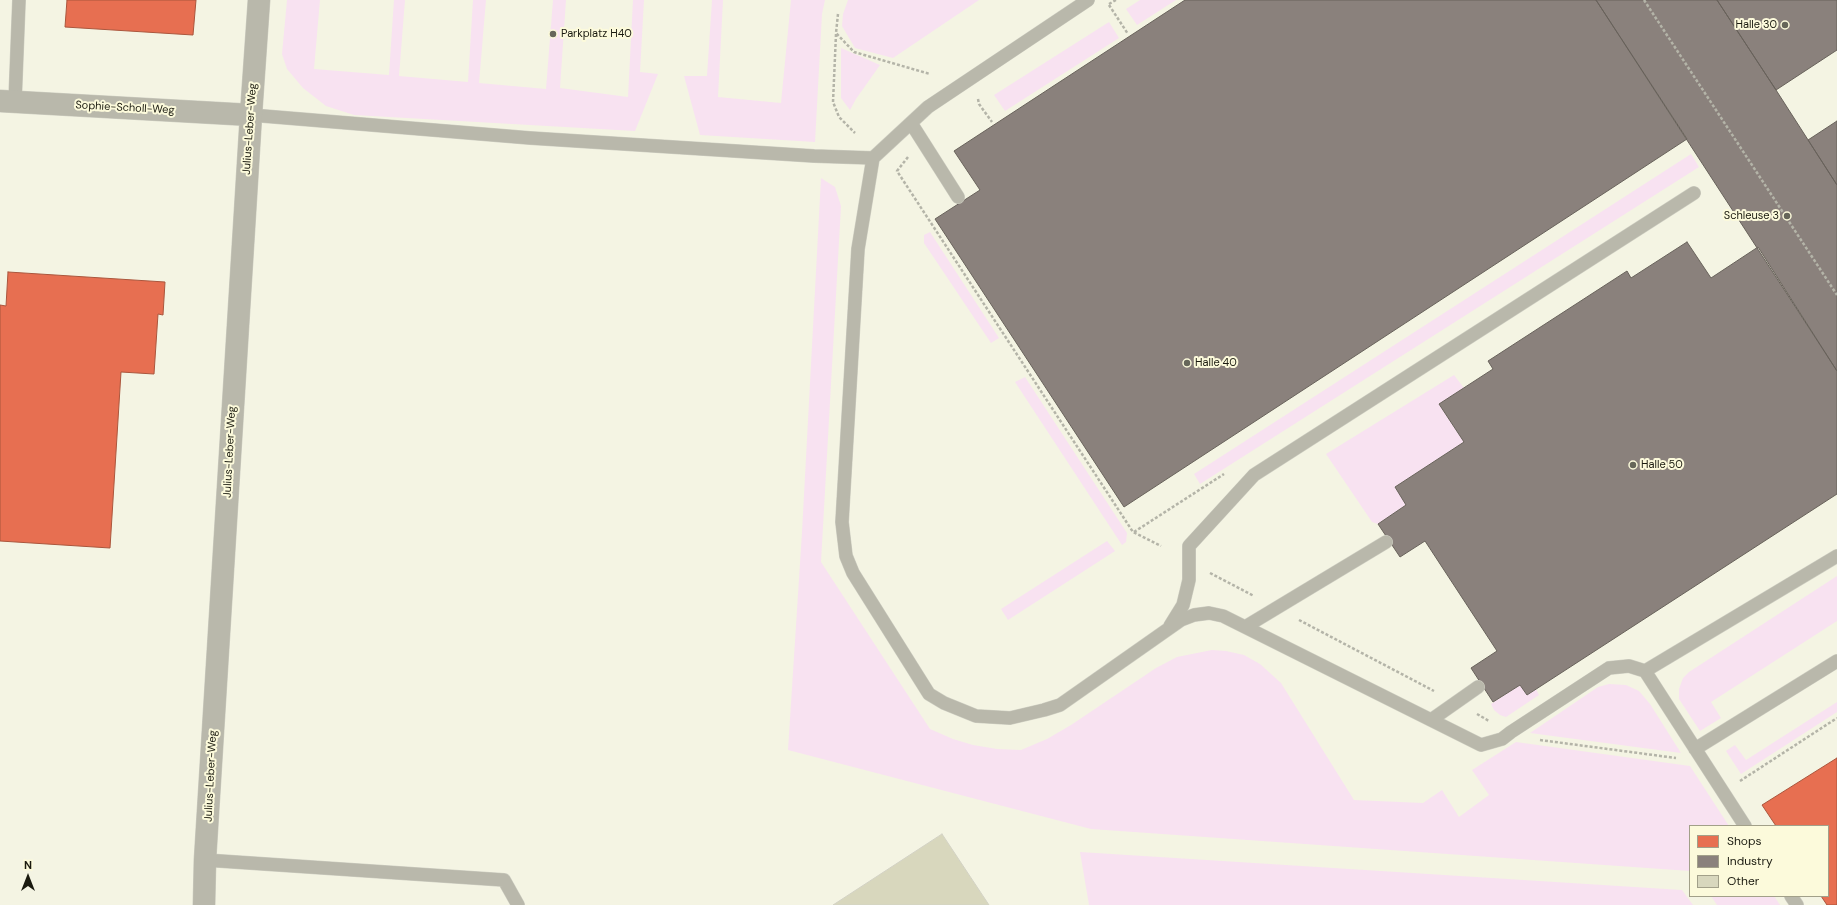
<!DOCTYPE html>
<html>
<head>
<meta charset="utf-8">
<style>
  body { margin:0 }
  #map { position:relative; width:1837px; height:905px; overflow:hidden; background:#f4f4e3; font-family:"DM Sans",sans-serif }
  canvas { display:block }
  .legend { position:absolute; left:1689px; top:825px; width:140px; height:72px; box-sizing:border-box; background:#fcfadb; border:1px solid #a2a089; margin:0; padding:5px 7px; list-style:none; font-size:12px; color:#1a1a0f }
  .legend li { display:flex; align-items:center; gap:8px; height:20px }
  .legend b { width:20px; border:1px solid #a2a089 }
  .north { position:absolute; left:8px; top:857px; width:40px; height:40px; -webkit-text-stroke:3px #fcfadb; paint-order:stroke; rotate:0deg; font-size:11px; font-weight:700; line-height:16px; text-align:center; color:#1a1a0f }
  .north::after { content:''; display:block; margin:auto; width:14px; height:18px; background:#1a1a0f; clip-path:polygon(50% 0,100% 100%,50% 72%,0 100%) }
</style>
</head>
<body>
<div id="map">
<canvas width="1837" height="905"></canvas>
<ul class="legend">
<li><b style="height:11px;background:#e76f51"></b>Shops</li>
<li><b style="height:11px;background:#8a817c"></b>Industry</li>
<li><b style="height:11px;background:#d8d7bd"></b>Other</li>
</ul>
<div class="north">N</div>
</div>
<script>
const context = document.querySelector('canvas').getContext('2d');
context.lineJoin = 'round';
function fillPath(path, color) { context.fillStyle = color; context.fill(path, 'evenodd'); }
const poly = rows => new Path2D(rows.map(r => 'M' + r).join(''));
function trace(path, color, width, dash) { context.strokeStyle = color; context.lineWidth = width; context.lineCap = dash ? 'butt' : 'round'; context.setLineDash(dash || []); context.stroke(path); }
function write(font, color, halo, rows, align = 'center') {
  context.font = font + ' "DM Sans",sans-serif'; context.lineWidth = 4; context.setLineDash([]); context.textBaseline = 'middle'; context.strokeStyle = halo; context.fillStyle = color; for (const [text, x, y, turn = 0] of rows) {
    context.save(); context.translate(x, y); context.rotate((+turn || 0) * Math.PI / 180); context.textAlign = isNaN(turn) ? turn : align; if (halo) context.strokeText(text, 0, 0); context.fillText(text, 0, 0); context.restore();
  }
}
const green = poly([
  [287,0,320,0,314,69,389,75,394,0,405,0,399,76,468,82,473,0,486,0,479,83,546,89,553,0,566,0,560,88,628,97,633,0,644,0,640,72,658,74,635,131,354,115,326,106,303,88,287,69,282,54],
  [712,0,723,0,718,97,781,103,791,0,825,0,822,14,815,142,700,135,684,76,707,76],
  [848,0,979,0,893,58,855,48,842,26,843,14],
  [1140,0,1176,0,1137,25,1126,9],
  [1109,22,1119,38,1005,111,994,95],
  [841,48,880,65,856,99,850,110,841,98],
  [1691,154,1699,167,1200,484,1194,474],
  [821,178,835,187,841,206,821,562,930,729,953,739,973,745,997,749,1021,750,1047,739,1071,725,1156,668,1177,657,1212,650,1226,651,1244,655,1260,664,1281,683,1354,800,1423,803,1442,790,1459,817,1489,795,1472,770,1516,742,1690,766,1729,826,1690,826,1690,871,1091,829,788,750,802,532],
  [930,232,999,338,991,343,924,243,924,235],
  [1454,375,1464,388,1439,404,1464,442,1395,487,1406,505,1378,524,1372,522,1326,454],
  [1025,377,1127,533,1126,542,1122,545,1015,382],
  [1107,541,1115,551,1008,620,1001,609],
  [1837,576,1837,621,1711,702,1721,718,1700,731,1679,699,1679,689,1683,678,1689,672],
  [1609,684,1626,685,1639,691,1650,704,1681,753,1530,733,1598,687],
  [1520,685,1527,695,1536,689,1539,695,1506,717,1500,715,1494,710,1491,704],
  [1837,702,1837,712,1741,774,1726,751,1735,745,1746,760],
  [1080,852,1682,890,1693,905,1089,905],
  [1711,896,1774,896,1780,905,1717,905]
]);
const shops = poly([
  [67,0,196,0,193,35,65,27,67,0],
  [8,272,165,282,163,315,158,314,154,374,121,372,110,548,0,541,0,305,6,306,8,272],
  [1837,758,1837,905,1827,905,1821,896,1828,896,1828,826,1776,826,1762,805,1837,758]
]);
const industry = poly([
  [1185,0,1596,0,1687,139,1124,507,935,219,980,190,954,151,1185,0],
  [1596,0,1717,0,1776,90,1837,185,1837,371,1596,0],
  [1717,0,1837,0,1837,50,1776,90,1717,0],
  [1837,121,1837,185,1808,140,1837,121],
  [1687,242,1711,278,1758,247,1837,371,1837,494,1527,695,1520,685,1493,702,1471,668,1497,651,1425,541,1400,557,1378,524,1406,505,1395,487,1464,442,1439,404,1493,369,1488,361,1627,271,1631,278,1687,242]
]);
const building = poly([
  [942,834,989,905,833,905,942,834]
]);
const path = poly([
  [1644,0,1837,295],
  [1109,4,1116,0],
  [1109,5,1128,34],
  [838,14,836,33,854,52,930,74],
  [836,34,833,102,839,117,855,133],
  [978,99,979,104,992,122],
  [908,157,897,171,1133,532,1161,546],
  [1134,532,1224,474],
  [1210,573,1254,596],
  [1299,620,1434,691],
  [1477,714,1489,721],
  [1540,740,1676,758],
  [1740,781,1837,718]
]);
const lane = poly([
  [1088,0,928,107,873,158,858,249,842,522,846,556,853,573,929,694,944,703,976,716,1010,718,1044,710,1060,705,1181,620,1194,615,1209,613,1223,616,1481,745,1502,739,1511,732,1609,668,1629,666,1645,671,1837,556],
  [15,102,19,0],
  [251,115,530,138,814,156,873,158],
  [911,123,958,197],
  [1170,626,1183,605,1189,580,1189,546,1254,475,1694,193],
  [1245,627,1386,542],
  [1645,671,1745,826],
  [1431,720,1478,687],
  [1695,749,1837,661],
  [205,860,504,880,518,905],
  [1791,896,1797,905]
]);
const street = poly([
  [0,101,251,115],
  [204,905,205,860,251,115,259,0]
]);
const markers = [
  [1785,25,4,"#666659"],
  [553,34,4,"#666659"],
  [1787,216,4,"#666659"],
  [1187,363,4,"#666659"],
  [1633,465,4,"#666659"]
];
const poiNames = [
  ["Halle 30",1777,25,"right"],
  ["Parkplatz H40",561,34],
  ["Schleuse 3",1779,216,"right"],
  ["Halle 40",1195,363],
  ["Halle 50",1641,465]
];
const streetNames = [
  ["Sophie-Scholl-Weg",125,108,3],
  ["Julius-Leber-Weg",250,129,-86],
  ["Julius-Leber-Weg",230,452,-87],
  ["Julius-Leber-Weg",211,776,-87]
];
fillPath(green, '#f8e2f1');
fillPath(shops, '#e76f51');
trace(shops, '#aa563d', 1);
fillPath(industry, '#8a817c');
trace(industry, '#68625b', 1);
fillPath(building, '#d8d7bd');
trace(building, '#d3d2c5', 1);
trace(lane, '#cfcfc3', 14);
trace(street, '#cfcfc3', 23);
trace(path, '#b4b4a8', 2.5, [3, 2]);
trace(lane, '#b9b8ab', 13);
trace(street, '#b9b8ab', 22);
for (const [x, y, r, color] of markers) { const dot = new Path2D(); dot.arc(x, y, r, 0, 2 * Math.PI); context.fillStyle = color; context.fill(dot); trace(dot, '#fcfadb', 1.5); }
write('11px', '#1a1a0f', '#fcfadb', poiNames, 'left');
write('11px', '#1a1a0f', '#fcfadb', streetNames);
</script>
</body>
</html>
